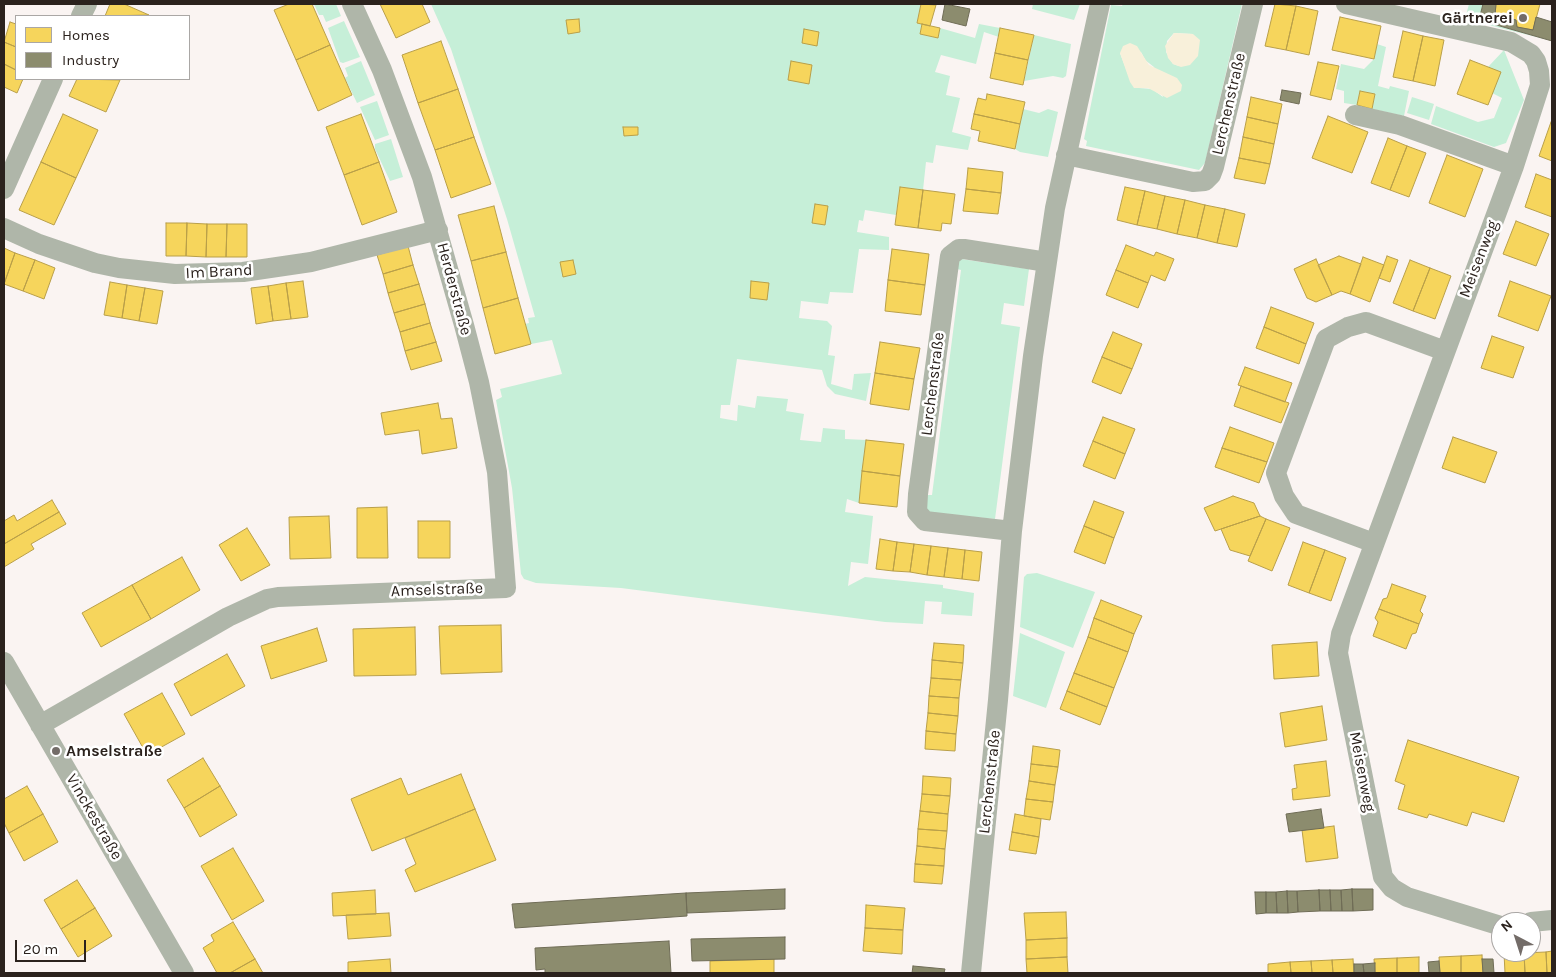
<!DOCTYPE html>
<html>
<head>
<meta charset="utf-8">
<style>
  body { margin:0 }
  #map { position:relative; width:1556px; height:977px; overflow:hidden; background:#faf4f2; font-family:Karla,sans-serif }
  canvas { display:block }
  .frame { position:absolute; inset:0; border:5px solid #2b221d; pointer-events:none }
  .legend { position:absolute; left:15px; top:15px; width:175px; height:65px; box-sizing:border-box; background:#fff; border:1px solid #aaa7a5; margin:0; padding:6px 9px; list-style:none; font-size:15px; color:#2b221d }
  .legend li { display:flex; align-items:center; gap:10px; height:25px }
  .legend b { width:25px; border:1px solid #aaa7a5 }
  .north { position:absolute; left:1491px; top:912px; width:50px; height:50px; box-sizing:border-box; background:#fff; border:1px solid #aaa7a5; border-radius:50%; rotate:320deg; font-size:14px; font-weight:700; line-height:20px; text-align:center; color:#2b221d }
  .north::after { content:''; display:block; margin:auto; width:18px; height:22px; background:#736c68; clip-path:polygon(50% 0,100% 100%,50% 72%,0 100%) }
  .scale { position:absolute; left:15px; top:940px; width:71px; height:22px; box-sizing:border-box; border:2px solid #2b221d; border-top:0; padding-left:6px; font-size:15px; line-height:18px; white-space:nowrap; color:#2b221d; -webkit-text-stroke:4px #fff; paint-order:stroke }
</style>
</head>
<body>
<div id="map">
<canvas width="1556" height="977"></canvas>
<div class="frame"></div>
<ul class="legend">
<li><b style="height:14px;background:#f6d55c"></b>Homes</li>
<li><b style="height:14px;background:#8c8c6e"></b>Industry</li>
</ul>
<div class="north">N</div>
<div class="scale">20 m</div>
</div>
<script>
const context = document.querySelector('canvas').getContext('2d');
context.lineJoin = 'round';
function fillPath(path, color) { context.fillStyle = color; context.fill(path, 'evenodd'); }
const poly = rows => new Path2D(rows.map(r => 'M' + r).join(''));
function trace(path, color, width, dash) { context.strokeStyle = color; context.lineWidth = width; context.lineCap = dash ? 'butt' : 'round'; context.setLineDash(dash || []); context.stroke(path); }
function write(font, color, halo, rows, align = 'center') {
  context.font = font + ' Karla,sans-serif'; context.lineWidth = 5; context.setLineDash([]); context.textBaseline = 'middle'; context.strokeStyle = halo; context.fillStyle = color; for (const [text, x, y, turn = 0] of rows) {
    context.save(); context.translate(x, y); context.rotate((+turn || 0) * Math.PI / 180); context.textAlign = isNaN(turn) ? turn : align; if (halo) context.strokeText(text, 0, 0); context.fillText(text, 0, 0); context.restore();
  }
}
const green = poly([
  [314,4,336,4,341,16,326,22,323,15,319,15],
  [431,4,921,4,917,23,922,24,920,34,938,38,940,28,975,38,979,24,1000,28,999,37,984,32,976,64,941,55,935,72,950,76,946,95,960,98,952,132,971,137,968,150,936,145,933,163,926,162,923,190,900,187,896,215,865,210,863,221,859,220,857,232,889,237,889,250,859,249,853,293,830,292,828,304,801,301,799,318,827,321,832,326,828,355,835,356,831,384,852,390,854,374,871,373,866,401,835,394,827,386,822,370,737,359,730,405,721,405,720,418,737,421,738,405,755,408,757,396,788,399,786,411,804,414,800,440,821,442,823,428,845,430,845,439,866,440,859,503,847,499,845,512,873,516,868,564,851,562,848,586,865,577,943,585,943,588,974,593,972,616,941,614,942,602,925,601,923,624,885,622,621,588,536,583,524,579,521,574,512,488,496,400,502,397,500,389,562,374,552,340,531,344,525,324,529,323,528,318,535,317,507,219,451,49],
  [1033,4,1080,4,1074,20,1032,9],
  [1123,4,1242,4,1205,163,1199,170,1086,146,1087,141,1084,139,1111,5,1122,6],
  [1174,33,1193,34,1179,66,1173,64,1166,52,1167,41],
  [1141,52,1145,60,1154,67,1163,97,1152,89,1139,88,1128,74,1120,53],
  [1469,4,1483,4,1479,20,1552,41,1465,19],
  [344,21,360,57,343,63,340,62,328,28],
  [1034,35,1071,44,1066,76,1063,78,1053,76,1024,81],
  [1377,44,1386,47,1378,86,1389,89,1390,86,1409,91,1404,116,1372,109,1375,94,1360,91,1357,105,1344,103,1344,91,1336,89,1341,64,1364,69,1374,59],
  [1504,50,1524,100,1506,143,1494,147,1431,124,1436,106,1478,122,1494,118,1502,98,1492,93,1488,67],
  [361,61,375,95,357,103,345,78,348,76,345,68],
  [1412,97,1434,104,1429,120,1407,113],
  [377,101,389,135,375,140,360,107],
  [1023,109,1039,113,1048,109,1058,112,1048,157,1020,152,1015,149],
  [391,139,403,177,390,181,375,149,375,144],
  [961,259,1029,269,1024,306,1004,303,1001,324,1020,327,995,519,931,513,927,510,923,495,932,495,961,270,953,268],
  [1037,573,1095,592,1073,648,1020,627,1024,577,1027,574],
  [1020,633,1065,652,1046,708,1013,696]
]);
const sand = poly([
  [1174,33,1193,34,1200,40,1198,56,1190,65,1181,67,1173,64,1168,58,1165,46],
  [1130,43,1137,46,1149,65,1177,78,1182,85,1181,91,1167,98,1148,88,1134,88,1130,82,1120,53,1123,46]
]);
const homes = poly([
  [110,4,124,4,149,15,105,16,110,4],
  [289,4,312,4,330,45,296,60,274,10,289,4],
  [380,4,422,4,430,22,396,38,380,4],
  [921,4,936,5,930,26,917,23,921,4],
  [1275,4,1296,6,1286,50,1265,46,1275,4],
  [1496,4,1540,4,1533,30,1517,27,1516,20,1495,15,1496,4],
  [1296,6,1318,11,1309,55,1286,50,1296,6],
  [1340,17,1381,26,1374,59,1332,50,1340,17],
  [579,19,580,32,568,34,566,20,579,19],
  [10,22,16,24,16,47,4,42,10,22],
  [922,24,940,28,938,38,920,34,922,24],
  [1000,28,1034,35,1028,60,995,53,1000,28],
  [804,29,819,32,817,46,802,43,804,29],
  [1403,31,1423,36,1413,81,1393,77,1403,31],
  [1423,36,1444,40,1435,86,1413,81,1423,36],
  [441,41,458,89,418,103,402,55,441,41],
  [4,42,16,47,16,70,4,64,4,42],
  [330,45,352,95,318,111,296,60,330,45],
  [995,53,1028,60,1023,85,990,78,995,53],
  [1470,60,1501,72,1488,105,1457,94,1470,60],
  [791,61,812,65,809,84,788,80,791,61],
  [1318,62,1339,66,1331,100,1310,95,1318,62],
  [4,64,16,70,16,79,23,79,17,93,4,87,4,64],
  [77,79,120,80,106,112,69,96,77,79],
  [458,89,474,137,435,150,418,103,458,89],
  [1360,91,1375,94,1372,109,1357,105,1360,91],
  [987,94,1025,102,1020,124,974,114,978,98,986,100,987,94],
  [1251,97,1282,104,1278,124,1247,117,1251,97],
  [63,114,98,130,76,178,41,162,63,114],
  [361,114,379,162,344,175,326,127,361,114],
  [974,114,1020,124,1015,149,978,141,980,131,971,129,974,114],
  [1328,116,1368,132,1352,173,1312,158,1328,116],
  [1247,117,1278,124,1274,144,1243,137,1247,117],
  [1551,122,1552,122,1552,161,1539,156,1551,122],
  [623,127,638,127,638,135,624,136,623,127],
  [474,137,491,184,451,198,435,150,474,137],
  [1243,137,1274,144,1270,164,1239,158,1243,137],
  [1388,138,1407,146,1390,190,1371,183,1388,138],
  [1407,146,1426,153,1409,197,1390,190,1407,146],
  [1447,155,1483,169,1465,217,1429,203,1447,155],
  [1239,158,1270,164,1265,184,1234,178,1239,158],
  [41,162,76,178,54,225,19,210,41,162],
  [379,162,397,212,362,225,344,175,379,162],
  [968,168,1003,172,1001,193,966,189,968,168],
  [1536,174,1552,180,1552,217,1525,207,1536,174],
  [900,187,923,190,918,228,895,225,900,187],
  [1125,187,1145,191,1137,225,1117,220,1125,187],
  [966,189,1001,193,998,214,963,211,966,189],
  [923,190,955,194,951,224,942,223,941,231,918,228,923,190],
  [1145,191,1165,196,1157,229,1137,225,1145,191],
  [1165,196,1185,200,1177,234,1157,229,1165,196],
  [1185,200,1205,205,1197,238,1177,234,1185,200],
  [815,204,828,206,825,225,812,223,815,204],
  [1205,205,1225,209,1217,243,1197,238,1205,205],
  [494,206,506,252,471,261,458,215,494,206],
  [1225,209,1245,214,1237,247,1217,243,1225,209],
  [1516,221,1549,234,1536,266,1503,254,1516,221],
  [166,223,187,223,186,256,166,256,166,223],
  [187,223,207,224,206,257,186,256,187,223],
  [207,224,227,224,226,257,206,257,207,224],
  [227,224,247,224,247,257,226,257,227,224],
  [1126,245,1154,256,1156,252,1174,259,1165,281,1151,275,1148,283,1116,270,1126,245],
  [408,246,413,265,383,274,377,255,408,246],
  [4,248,15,253,4,284,4,248],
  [892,249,929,254,925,285,888,280,892,249],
  [506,252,518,298,483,308,471,261,506,252],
  [15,253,35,260,23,291,4,284,15,253],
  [1339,256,1361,264,1350,294,1341,291,1332,295,1318,265,1339,256],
  [1387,256,1398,260,1390,282,1379,278,1387,256],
  [1363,257,1384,265,1370,302,1350,294,1363,257],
  [1316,259,1332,295,1316,302,1307,298,1294,269,1316,259],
  [35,260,55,268,44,299,23,291,35,260],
  [573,260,576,274,563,277,560,262,573,260],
  [1410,260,1430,268,1413,311,1393,303,1410,260],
  [413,265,419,284,388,293,383,274,413,265],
  [1430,268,1451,276,1435,319,1413,311,1430,268],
  [1116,270,1148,283,1138,308,1106,295,1116,270],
  [888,280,925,285,921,315,885,311,888,280],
  [303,281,308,317,291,319,286,283,303,281],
  [751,281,769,283,767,300,750,298,751,281],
  [1510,281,1551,296,1538,331,1498,316,1510,281],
  [110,282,127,285,122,318,104,315,110,282],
  [286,283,291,319,273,321,268,286,286,283],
  [419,284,425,304,394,313,388,293,419,284],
  [127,285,145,288,139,321,122,318,127,285],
  [268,286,273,321,256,324,251,288,268,286],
  [145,288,163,291,157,324,139,321,145,288],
  [518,298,531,344,495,354,483,308,518,298],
  [425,304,430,323,400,332,394,313,425,304],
  [1271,307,1314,323,1306,344,1264,327,1271,307],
  [430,323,436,342,405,351,400,332,430,323],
  [1264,327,1306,344,1299,364,1256,348,1264,327],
  [1113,332,1142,344,1132,369,1102,357,1113,332],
  [1492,336,1524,347,1513,378,1481,368,1492,336],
  [436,342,442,361,411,370,405,351,436,342],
  [880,342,920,348,914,379,875,373,880,342],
  [1102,357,1132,369,1121,394,1092,382,1102,357],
  [1245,367,1292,383,1285,402,1238,385,1245,367],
  [875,373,914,379,909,410,870,404,875,373],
  [1241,386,1289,403,1281,423,1234,406,1241,386],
  [438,403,441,419,452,418,457,448,422,454,419,430,385,435,381,413,438,403],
  [1103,417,1135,429,1125,454,1093,441,1103,417],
  [1230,427,1274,443,1267,462,1222,448,1230,427],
  [1453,437,1497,452,1485,483,1442,468,1453,437],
  [866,440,904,444,900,476,862,471,866,440],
  [1093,441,1125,454,1115,479,1083,466,1093,441],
  [1222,448,1267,462,1259,483,1215,467,1222,448],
  [862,471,900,476,897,507,859,503,862,471],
  [1233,496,1254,503,1260,516,1215,531,1204,508,1233,496],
  [52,500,59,512,4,544,4,521,14,515,17,521,52,500],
  [1094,501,1124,512,1114,538,1084,526,1094,501],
  [387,507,388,558,357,558,357,508,387,507],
  [59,512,66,524,31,544,34,549,4,567,4,544,59,512],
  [329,516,331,558,290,559,289,517,329,516],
  [1260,516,1266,519,1250,556,1230,550,1221,529,1260,516],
  [1266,519,1290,528,1272,571,1248,561,1266,519],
  [418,521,450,521,450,558,418,558,418,521],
  [1084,526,1114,538,1105,564,1074,552,1084,526],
  [247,528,270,565,241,581,219,545,247,528],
  [880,539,897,542,893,571,876,569,880,539],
  [897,542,914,544,910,572,893,571,897,542],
  [1303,542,1325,550,1309,593,1288,585,1303,542],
  [914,544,931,546,927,575,910,572,914,544],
  [931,546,948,548,944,577,927,575,931,546],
  [948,548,965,550,962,579,944,577,948,548],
  [965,550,982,552,979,581,962,579,965,550],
  [1325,550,1346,558,1331,601,1309,593,1325,550],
  [182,557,200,590,151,619,132,585,182,557],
  [1392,584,1426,596,1420,611,1423,614,1419,624,1379,609,1383,599,1387,598,1392,584],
  [132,585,151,619,101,647,82,613,132,585],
  [1101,600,1142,616,1134,634,1094,618,1101,600],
  [1379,609,1419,624,1416,633,1412,634,1406,649,1373,636,1378,622,1375,618,1379,609],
  [1094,618,1134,634,1128,652,1088,637,1094,618],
  [501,625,502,672,441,674,439,626,501,625],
  [415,627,416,675,354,676,353,629,415,627],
  [317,628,327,661,271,679,261,646,317,628],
  [1088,637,1128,652,1114,688,1074,673,1088,637],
  [1317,642,1319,676,1274,679,1272,645,1317,642],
  [934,643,964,645,963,663,932,660,934,643],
  [227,654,245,686,191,716,174,684,227,654],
  [932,660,963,663,961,680,931,678,932,660],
  [1074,673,1114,688,1107,707,1067,691,1074,673],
  [931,678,961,680,959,698,929,696,931,678],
  [1067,691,1107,707,1100,725,1060,709,1067,691],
  [162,693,185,734,147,755,124,714,162,693],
  [929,696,959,698,958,716,928,713,929,696],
  [1322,706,1327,740,1285,747,1280,713,1322,706],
  [928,713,958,716,956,734,926,731,928,713],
  [926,731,956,734,955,751,925,749,926,731],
  [1408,740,1519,777,1504,822,1472,812,1467,826,1429,814,1427,818,1398,809,1405,785,1395,781,1408,740],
  [1033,746,1060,750,1058,767,1031,764,1033,746],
  [203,758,220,786,184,808,167,780,203,758],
  [1326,761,1330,796,1293,800,1292,789,1297,788,1294,765,1326,761],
  [1031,764,1058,767,1055,785,1029,781,1031,764],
  [461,774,475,809,372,851,351,799,401,778,408,795,461,774],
  [923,776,951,778,950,796,922,794,923,776],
  [1029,781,1055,785,1053,802,1026,799,1029,781],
  [27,786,43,814,9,833,4,823,4,799,27,786],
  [220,786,237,815,200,837,184,808,220,786],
  [922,794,950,796,948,814,920,811,922,794],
  [1026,799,1053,802,1050,820,1024,816,1026,799],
  [475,809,496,860,415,892,405,870,416,864,405,838,475,809],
  [920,811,948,814,947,831,918,829,920,811],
  [43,814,58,842,24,861,9,833,43,814],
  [1015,814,1041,819,1039,837,1012,832,1015,814],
  [1334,826,1338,858,1306,862,1302,830,1334,826],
  [918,829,947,831,945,849,917,846,918,829],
  [1012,832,1039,837,1036,854,1009,850,1012,832],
  [917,846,945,849,944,866,915,864,917,846],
  [233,848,264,901,232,920,201,866,233,848],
  [915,864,944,866,942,884,914,882,915,864],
  [77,880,95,908,61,929,44,900,77,880],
  [375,890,376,914,333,916,332,893,375,890],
  [866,905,905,908,903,930,865,928,866,905],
  [95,908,112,936,78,957,61,929,95,908],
  [1066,912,1067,938,1026,940,1024,913,1066,912],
  [389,913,391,936,348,939,346,915,389,913],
  [233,922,255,959,230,973,217,973,203,948,214,941,211,935,233,922],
  [865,928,903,930,902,954,863,951,865,928],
  [1067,938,1067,957,1026,959,1026,940,1067,938],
  [1552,951,1552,973,1547,973,1546,952,1552,951],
  [1546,952,1547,973,1525,973,1524,953,1546,952],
  [1504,953,1524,953,1525,973,1505,973,1504,953],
  [1482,955,1483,973,1461,973,1461,956,1482,955],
  [1461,956,1461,973,1440,973,1439,957,1461,956],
  [1067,957,1068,973,1027,973,1026,959,1067,957],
  [1419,957,1419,973,1397,973,1397,958,1419,957],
  [1397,958,1397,973,1375,973,1374,959,1397,958],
  [255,959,263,973,230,973,255,959],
  [390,959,391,973,348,973,348,962,390,959],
  [774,959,774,973,710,973,710,961,774,959],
  [1353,959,1354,973,1333,973,1332,960,1353,959],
  [1332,960,1333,973,1312,973,1311,961,1332,960],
  [1311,961,1312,973,1291,973,1290,962,1311,961],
  [1290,962,1291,973,1268,973,1268,964,1290,962]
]);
const industry = poly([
  [945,4,970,9,966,26,942,20,945,4],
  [1483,4,1496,4,1495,15,1516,20,1517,27,1533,30,1536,17,1552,22,1552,41,1479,20,1483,4],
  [1282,90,1301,93,1299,104,1280,100,1282,90],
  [1321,809,1324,828,1289,832,1286,814,1321,809],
  [785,889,785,909,687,913,686,893,785,889],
  [1352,889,1373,889,1373,910,1353,911,1352,889],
  [1352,889,1353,911,1342,911,1341,890,1352,889],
  [1319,890,1330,890,1331,911,1320,911,1319,890],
  [1319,890,1320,911,1298,912,1297,891,1319,890],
  [1330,890,1341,890,1342,911,1331,911,1330,890],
  [1287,891,1297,891,1298,912,1288,913,1287,891],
  [1287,891,1288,913,1277,913,1276,892,1287,891],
  [1255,892,1266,892,1266,913,1256,914,1255,892],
  [1266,892,1276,892,1277,913,1266,913,1266,892],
  [686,893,687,916,515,928,512,904,686,893],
  [785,937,785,959,692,961,691,939,785,937],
  [669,941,671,973,545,973,545,969,536,970,535,948,669,941],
  [1482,959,1493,959,1494,973,1483,973,1482,959],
  [1439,961,1440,973,1429,973,1428,962,1439,961],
  [1375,963,1375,973,1364,973,1363,964,1375,963],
  [1354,964,1363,964,1364,973,1354,973,1354,964],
  [913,966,945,969,944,973,912,973,913,966]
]);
const minor = poly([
  [1346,4,1511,42,1531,54,1536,61,1539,71,1540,85,1514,166,1341,634,1338,653,1383,877,1392,888,1407,897,1501,926],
  [81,16,87,4],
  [1355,115,1400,125,1514,166],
  [1066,155,1193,182,1205,181,1211,175,1214,167,1253,4],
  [4,189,53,79],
  [4,228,39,244,95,263,119,268,175,274,243,272,311,262,438,230],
  [1012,531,925,521,917,512,918,494,950,256,959,249,964,249,1047,262],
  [1374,543,1296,514,1284,496,1276,473,1326,339,1348,327,1366,322,1445,351],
  [4,662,184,973],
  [40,725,228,617,267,599,278,597,506,588,497,472,479,382,464,325,422,177,382,70,352,4],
  [1531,922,1552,920],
  [971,973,998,700,1012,531,1033,356,1055,208,1100,4]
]);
const markers = [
  [1523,18,5,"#736c68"],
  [56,751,5,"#736c68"]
];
const poiNames = [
  ["Gärtnerei",1513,18],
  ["Amselstraße",66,751,"left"]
];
const streetNames = [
  ["Lerchenstraße",1229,104,-77],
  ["Meisenweg",1479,259,-69],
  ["Im Brand",219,272,-3],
  ["Herderstraße",454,289,75],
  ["Lerchenstraße",933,384,-83],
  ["Amselstraße",437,590,-2],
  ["Meisenweg",1362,772,79],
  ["Lerchenstraße",990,782,-84],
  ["Vinckestraße",94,817,60]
];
fillPath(green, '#c6efd8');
fillPath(sand, '#f8f0da');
fillPath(homes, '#f6d55c');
trace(homes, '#b99f49', 1);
fillPath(industry, '#8c8c6e');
trace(industry, '#6f6c56', 1);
trace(minor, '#afb6a9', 20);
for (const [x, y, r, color] of markers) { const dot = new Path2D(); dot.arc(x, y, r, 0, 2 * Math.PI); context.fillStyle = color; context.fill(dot); trace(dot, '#fff', 2); }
write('bold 16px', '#2b221d', '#fff', poiNames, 'right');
write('16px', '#2b221d', '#fff', streetNames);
</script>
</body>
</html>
